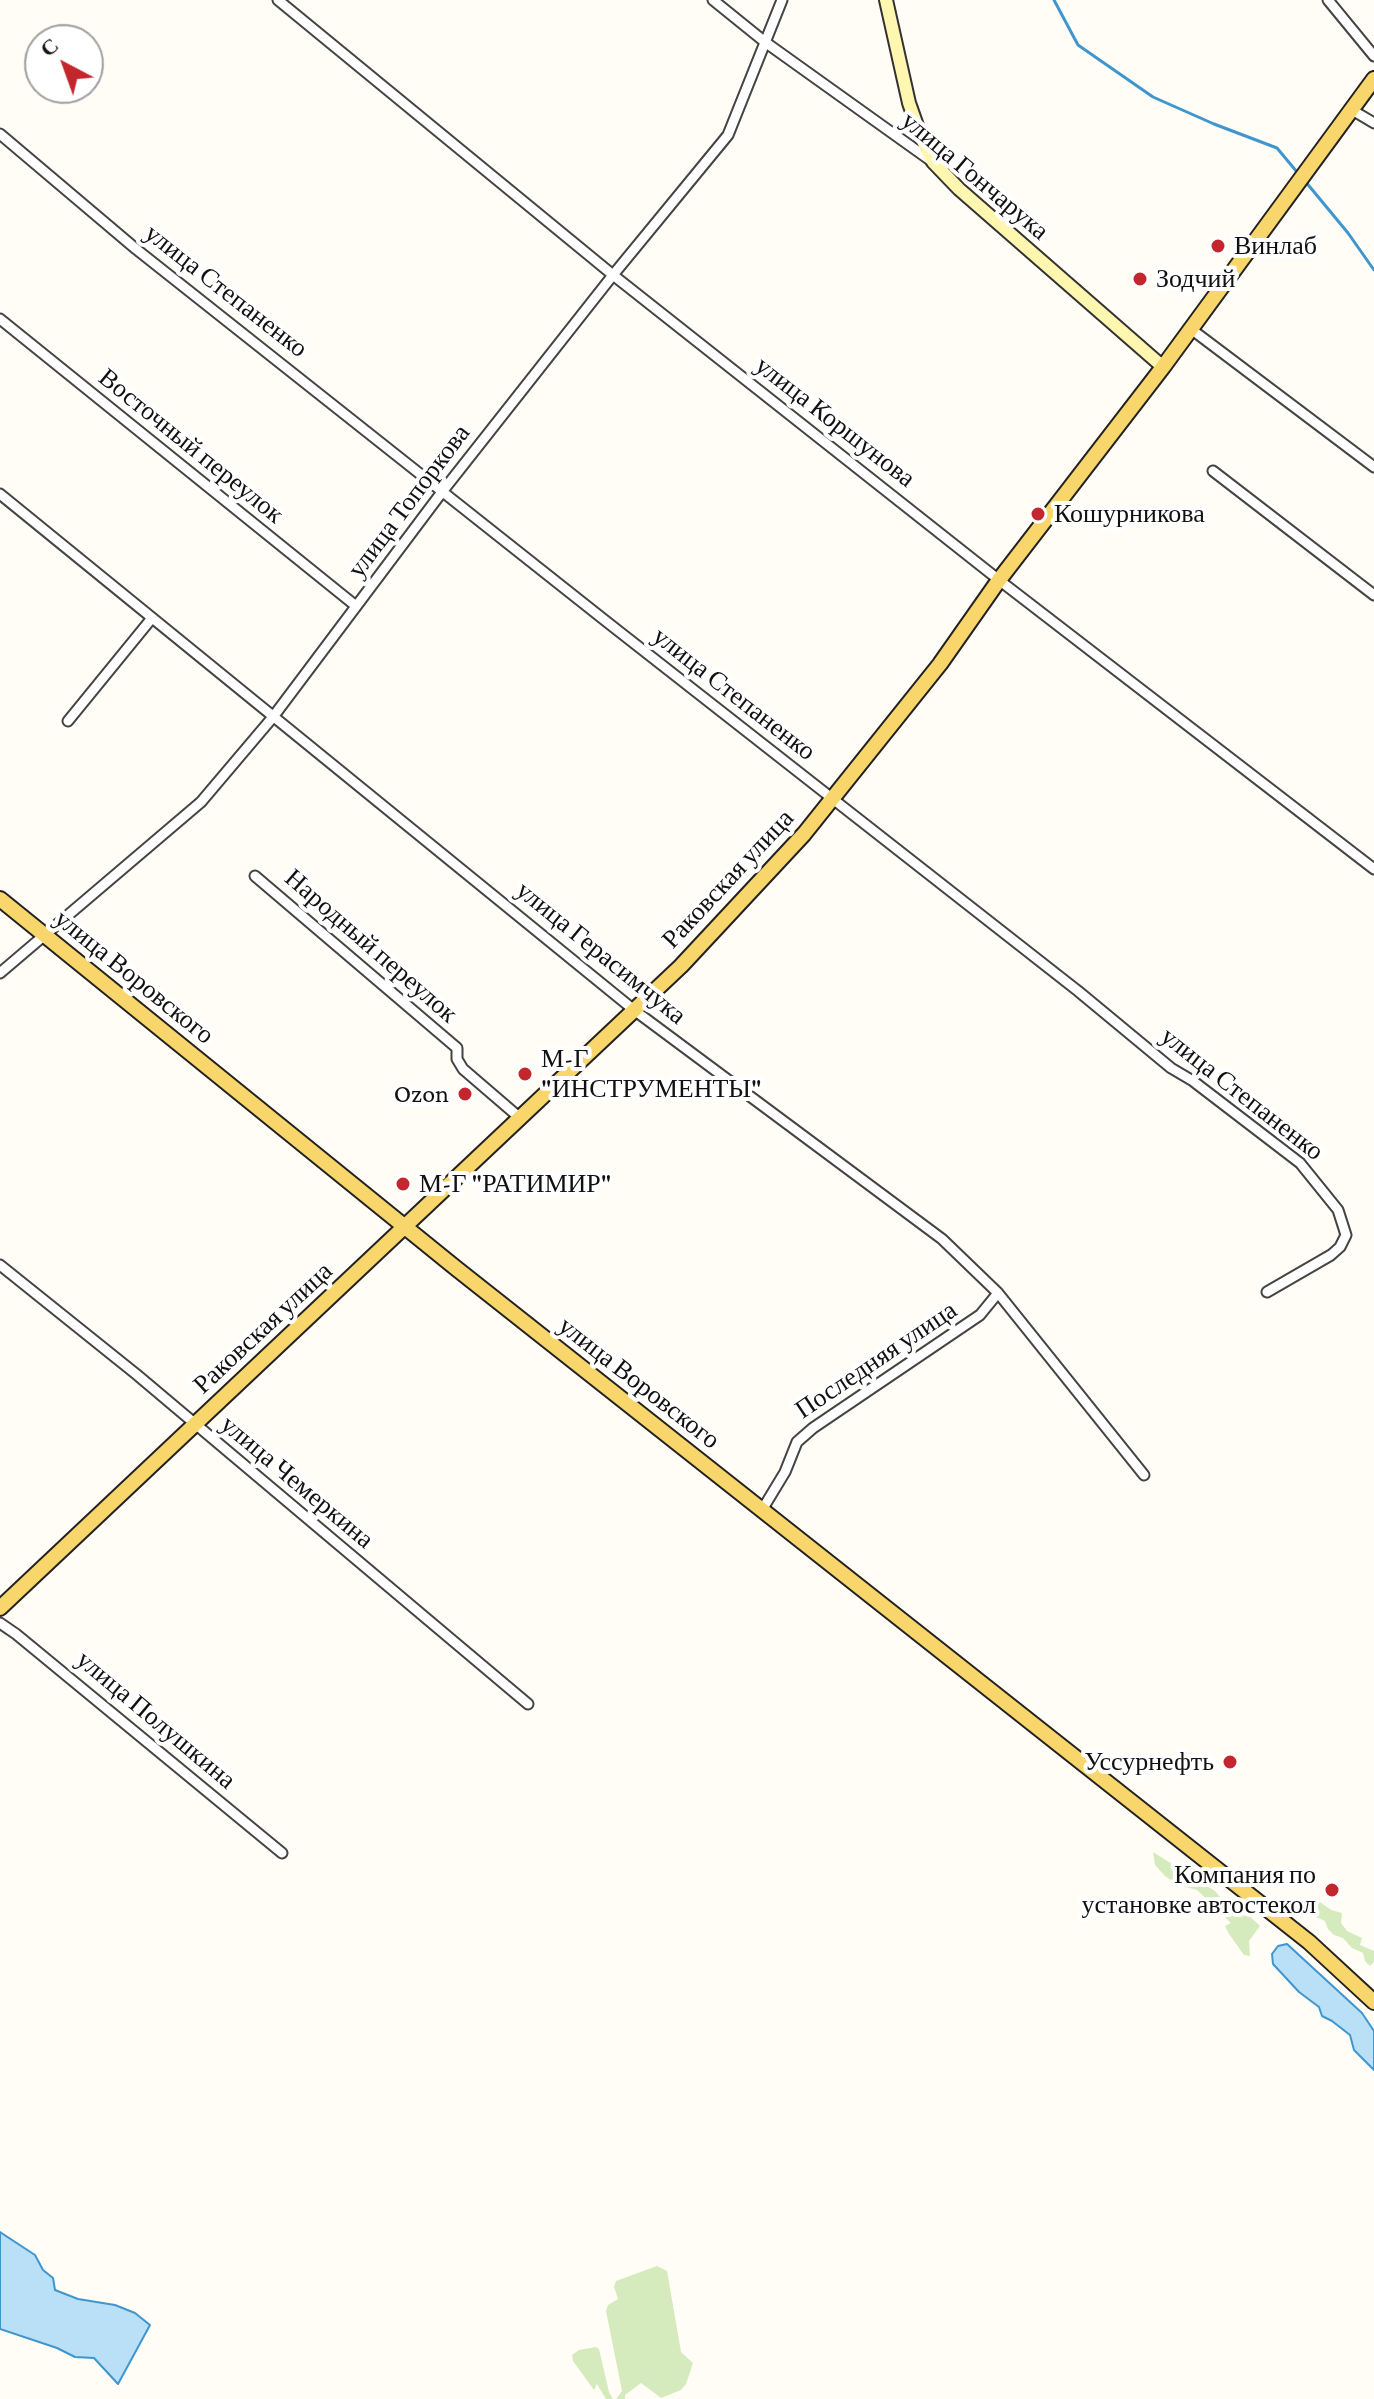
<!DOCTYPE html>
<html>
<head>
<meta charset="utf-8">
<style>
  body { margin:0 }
  #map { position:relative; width:1374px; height:2399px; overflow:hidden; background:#fffdf5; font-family:"Crimson Pro",serif }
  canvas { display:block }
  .north { position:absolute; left:24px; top:24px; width:80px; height:80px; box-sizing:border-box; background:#fff; border:2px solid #a0a0a0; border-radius:50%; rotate:319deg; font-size:22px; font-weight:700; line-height:32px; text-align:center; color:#111 }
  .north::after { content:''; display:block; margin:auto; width:28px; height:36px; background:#c4262e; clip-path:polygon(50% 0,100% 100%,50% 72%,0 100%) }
</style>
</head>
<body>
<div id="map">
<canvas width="1374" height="2399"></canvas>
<div class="north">С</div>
</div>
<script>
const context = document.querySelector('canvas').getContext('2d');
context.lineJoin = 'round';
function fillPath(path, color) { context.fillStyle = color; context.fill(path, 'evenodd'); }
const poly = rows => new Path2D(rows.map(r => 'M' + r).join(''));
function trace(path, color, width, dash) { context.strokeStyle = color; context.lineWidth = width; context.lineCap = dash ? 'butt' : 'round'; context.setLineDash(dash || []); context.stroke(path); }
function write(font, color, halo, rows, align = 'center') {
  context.font = font + ' "Crimson Pro",serif'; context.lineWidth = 8; context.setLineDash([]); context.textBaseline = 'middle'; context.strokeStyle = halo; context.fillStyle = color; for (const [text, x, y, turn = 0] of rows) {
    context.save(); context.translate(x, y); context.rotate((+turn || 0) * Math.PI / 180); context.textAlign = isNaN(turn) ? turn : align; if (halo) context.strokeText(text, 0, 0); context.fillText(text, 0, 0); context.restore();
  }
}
const green = poly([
  [1153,1852,1215,1891,1232,1911,1244,1911,1260,1926,1249,1941,1250,1956,1244,1955,1229,1934,1225,1926,1231,1923,1197,1890,1178,1885,1165,1876,1155,1865],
  [1313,1897,1331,1910,1342,1913,1341,1923,1347,1931,1362,1938,1360,1945,1374,1951,1374,1962,1370,1966,1365,1961,1363,1953,1352,1948,1343,1938,1334,1935,1328,1929,1325,1921,1301,1910,1301,1901],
  [657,2266,667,2271,681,2352,693,2363,686,2384,681,2390,661,2398,641,2383,625,2395,625,2399,616,2399,622,2391,606,2311,608,2305,618,2299,614,2287,616,2281],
  [596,2347,599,2349,609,2392,613,2399,606,2399,597,2384,594,2390,573,2361,572,2355,579,2350]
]);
const water = poly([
  [1287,1944,1362,2013,1374,2031,1374,2070,1354,2050,1350,2035,1332,2021,1322,2016,1319,2007,1299,1992,1273,1964,1272,1954,1278,1946,1287,1944],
  [0,2232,35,2255,43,2270,53,2278,55,2290,78,2299,115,2305,135,2313,150,2325,118,2384,94,2358,75,2357,57,2348,0,2329,0,2232]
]);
const stream = poly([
  [1054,0,1078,45,1153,97,1214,124,1277,148,1297,172],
  [1305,181,1348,233,1374,270]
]);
const street = poly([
  [278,0,613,275,999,580,1374,869],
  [713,0,765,42,930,160],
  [1328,0,1374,56],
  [1352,110,1374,123],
  [0,134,136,249,607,622,1078,991,1171,1068,1193,1081,1300,1163,1338,1210,1346,1235,1340,1247,1331,1255,1267,1292],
  [0,319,356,606],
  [1191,329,1374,467],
  [1213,471,1374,595],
  [0,494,634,1010,942,1239,998,1293,1144,1475],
  [68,721,152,618],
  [255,876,457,1048,457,1059,463,1069,520,1118],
  [0,973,201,802,273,717,442,492,613,275,728,135,782,0],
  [0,1265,136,1374,528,1704],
  [762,1510,785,1472,797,1442,813,1428,980,1315,998,1293],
  [0,1623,16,1634,282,1853]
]);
const secondary = poly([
  [886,0,909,103,921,137,933,162,959,189,1163,367]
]);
const primary = poly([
  [0,899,457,1269,1309,1942,1374,2002],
  [0,1608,681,966,804,834,940,664,999,580,1163,367,1374,79]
]);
const markers = [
  [1218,246,8,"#c4262e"],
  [1140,279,8,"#c4262e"],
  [1038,514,8,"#c4262e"],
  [525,1074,8,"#c4262e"],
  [465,1094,8,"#c4262e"],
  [403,1184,8,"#c4262e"],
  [1230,1762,8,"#c4262e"],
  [1332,1890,8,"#c4262e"]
];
const streetNames = [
  ["улица Гончарука",975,176,40],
  ["улица Степаненко",226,291,38],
  ["улица Коршунова",835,422,38],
  ["Восточный переулок",191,446,39],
  ["улица Топоркова",409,501,-53],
  ["улица Степаненко",734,694,38],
  ["Раковская улица",728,879,-47],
  ["Народный переулок",371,946,41],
  ["улица Герасимчука",601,953,39],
  ["улица Воровского",134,977,39],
  ["улица Степаненко",1242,1094,38],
  ["Раковская улица",263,1328,-43],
  ["Последняя улица",876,1360,-34],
  ["улица Воровского",639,1383,38],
  ["улица Чемеркина",297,1482,40],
  ["улица Полушкина",156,1720,40]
];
const poiNames = [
  ["Винлаб",1234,246],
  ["Зодчий",1156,279],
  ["Кошурникова",1054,514],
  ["М-Г",541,1059],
  ["\"ИНСТРУМЕНТЫ\"",541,1089],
  ["Ozon",449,1094,"right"],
  ["М-Г \"РАТИМИР\"",419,1184],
  ["Уссурнефть",1214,1762,"right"],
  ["Компания по",1316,1875,"right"],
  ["установке автостекол",1316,1905,"right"]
];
fillPath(green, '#d5ebbd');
fillPath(water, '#b9e0f7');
trace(water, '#3f96cf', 2);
trace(stream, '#3f96cf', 3);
trace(street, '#444', 13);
trace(secondary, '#333', 16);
trace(primary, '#222', 18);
trace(street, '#fff', 9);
trace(secondary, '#fff6b0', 12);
trace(primary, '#f9d66b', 14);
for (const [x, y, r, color] of markers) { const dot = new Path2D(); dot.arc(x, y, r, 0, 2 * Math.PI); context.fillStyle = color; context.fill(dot); trace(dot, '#fff', 3); }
write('26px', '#111', '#fff', streetNames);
write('26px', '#111', '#fff', poiNames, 'left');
</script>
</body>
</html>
